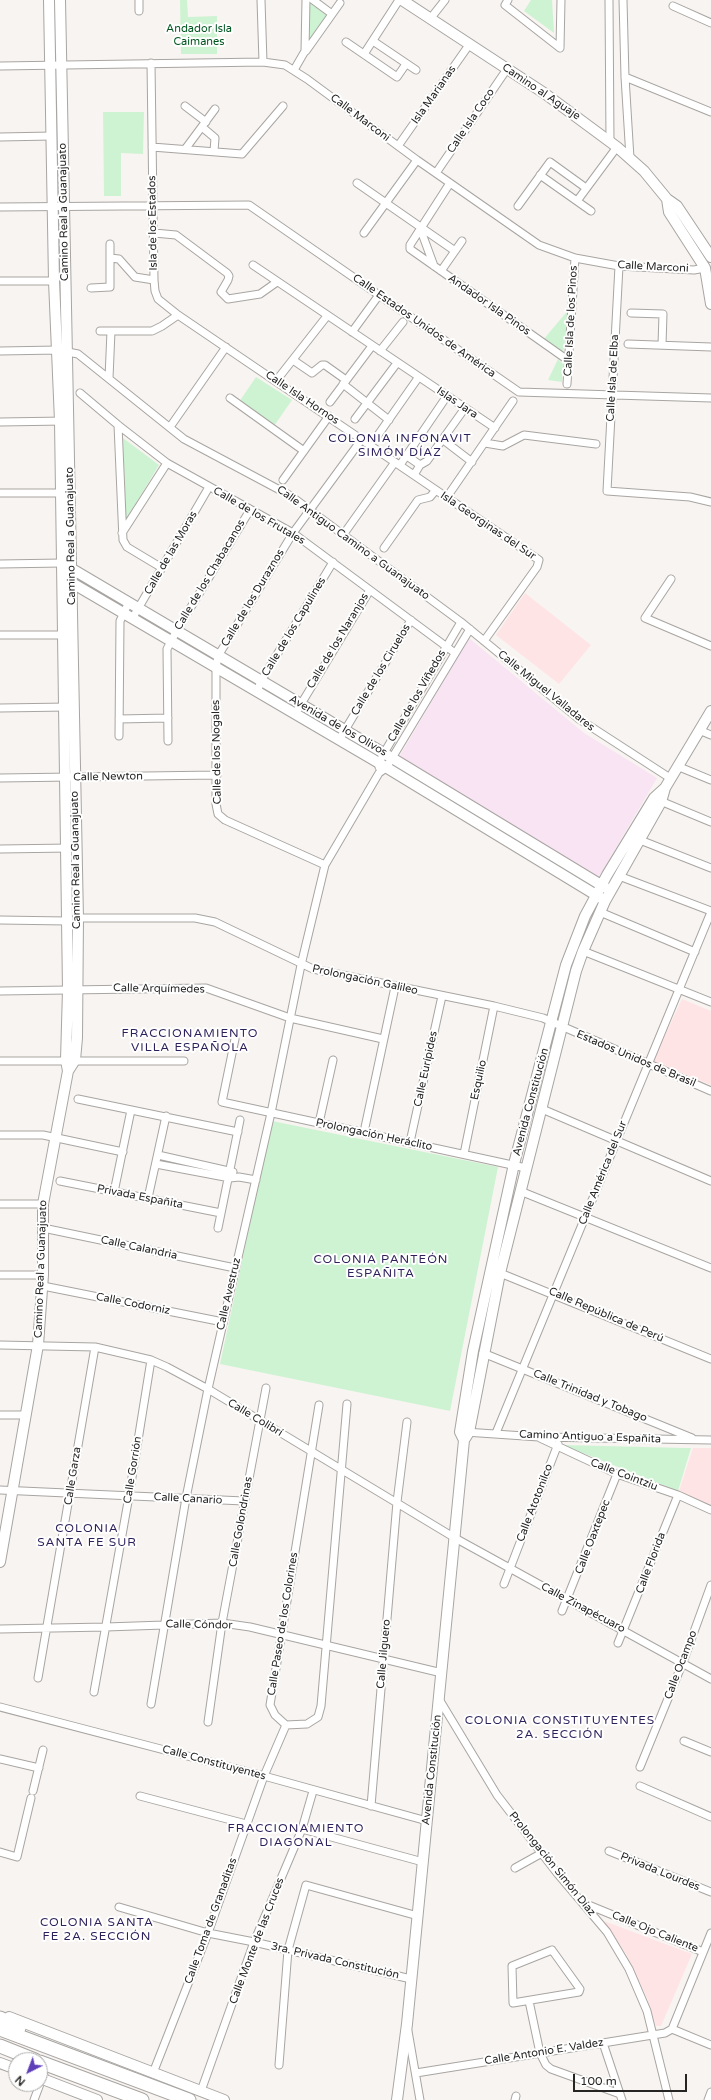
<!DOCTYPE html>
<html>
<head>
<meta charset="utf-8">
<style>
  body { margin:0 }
  #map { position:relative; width:711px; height:2100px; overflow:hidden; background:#f8f4f1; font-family:"Varela Round",sans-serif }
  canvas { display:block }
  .north { position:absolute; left:8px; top:2052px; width:40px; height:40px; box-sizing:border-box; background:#fff; border:1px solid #a8a8a7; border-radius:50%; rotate:222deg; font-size:11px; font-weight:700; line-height:16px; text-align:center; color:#262524 }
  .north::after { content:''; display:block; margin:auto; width:14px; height:18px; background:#5f3fb7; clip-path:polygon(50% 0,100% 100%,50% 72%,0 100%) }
  .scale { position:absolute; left:573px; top:2074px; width:114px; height:18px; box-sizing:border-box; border:2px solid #262524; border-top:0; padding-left:5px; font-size:12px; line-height:14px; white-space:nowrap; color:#262524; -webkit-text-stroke:3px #fff; paint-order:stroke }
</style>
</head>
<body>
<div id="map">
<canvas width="711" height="2100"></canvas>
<div class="north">N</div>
<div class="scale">100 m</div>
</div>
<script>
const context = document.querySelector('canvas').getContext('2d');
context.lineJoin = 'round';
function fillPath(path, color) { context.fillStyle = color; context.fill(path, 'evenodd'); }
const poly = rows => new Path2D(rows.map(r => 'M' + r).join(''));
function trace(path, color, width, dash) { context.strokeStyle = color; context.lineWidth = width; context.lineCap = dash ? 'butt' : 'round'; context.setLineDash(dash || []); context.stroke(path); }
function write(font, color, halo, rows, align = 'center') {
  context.font = font + ' "Varela Round",sans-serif'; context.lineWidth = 4; context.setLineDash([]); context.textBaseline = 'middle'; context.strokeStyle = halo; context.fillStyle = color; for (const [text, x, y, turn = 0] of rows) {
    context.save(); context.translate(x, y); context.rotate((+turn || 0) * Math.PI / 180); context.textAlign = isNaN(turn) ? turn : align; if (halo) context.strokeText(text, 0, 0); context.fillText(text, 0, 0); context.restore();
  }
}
const commercial = poly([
  [469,638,584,733,657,778,599,877,399,757]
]);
const education = poly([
  [525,593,591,645,559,684,496,635],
  [682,999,711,1011,711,1085,653,1061],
  [693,1448,711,1448,711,1506,679,1491],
  [604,1921,692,1954,661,2026,656,2026,647,1998,626,1954]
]);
const green = poly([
  [180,0,187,0,188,17,217,16,217,54,181,54],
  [531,0,552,0,554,33,524,11],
  [309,2,328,16,310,43],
  [103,112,144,112,143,154,121,153,121,196,104,196],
  [570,308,563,354,543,340],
  [558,359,563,364,562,382,548,380],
  [256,377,292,400,274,426,239,402],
  [123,438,159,465,126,520],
  [272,1121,498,1167,450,1411,220,1364],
  [563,1445,684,1448,691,1448,678,1491]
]);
const street = poly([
  [261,0,263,62],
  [313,0,332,14],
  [508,0,505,5,560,48],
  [609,0,610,141],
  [623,0,625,77,630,158],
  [673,6,711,23],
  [139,11,139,0],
  [430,19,445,0],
  [373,41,416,70],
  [346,42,397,77,406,64],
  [560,48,561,0],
  [306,51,340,3],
  [364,54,399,0],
  [151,63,154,280,155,291,158,299,178,315,539,560,537,567,484,641],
  [0,66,263,62,285,65,307,79,417,160,539,245,575,258,619,266,694,270,705,268],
  [294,70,305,51,306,0],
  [625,77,711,112],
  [185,106,206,122],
  [202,127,215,138,214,151],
  [0,137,52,136],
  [398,146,469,45],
  [152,147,242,154,283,106],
  [186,148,215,109],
  [436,173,507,69],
  [540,175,591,211],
  [357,183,455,251],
  [450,183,410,245,410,249,569,361],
  [577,201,617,147],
  [518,206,550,162,586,188],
  [0,207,249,205,519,392,711,398],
  [420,228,434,266],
  [154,233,176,235,227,273,229,276,228,280,221,292,228,299,260,294,277,282],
  [364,233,417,160],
  [110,258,119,259,135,277,154,280],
  [253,265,495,428],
  [619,266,607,491,690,497,711,502],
  [441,271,462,241],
  [0,281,54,281],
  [91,288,110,287,110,244],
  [631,313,663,314,662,345],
  [100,331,152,331,162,326,178,315],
  [352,332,379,295],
  [628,344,711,347],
  [0,351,58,350,78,354,184,439,291,496,461,622,579,719,670,778],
  [380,351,403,322],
  [293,360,312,373,322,365,325,365,346,380],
  [109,378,111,331],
  [276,381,327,316],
  [343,384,389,420],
  [567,384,575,258],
  [80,393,118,425,167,463,293,533,455,653],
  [230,398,304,451],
  [330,402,372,346],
  [355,419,397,363],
  [0,422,65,421],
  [118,425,123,540,127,547,162,568],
  [170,427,226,347],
  [378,435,418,378],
  [442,439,472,462],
  [485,443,503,446,524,435,596,444],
  [407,456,420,465],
  [400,465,447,396],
  [414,475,420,465,427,461,465,408],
  [283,480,329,416],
  [0,493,61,493],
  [447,497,513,401],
  [122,533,167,463],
  [343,535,395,462],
  [384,548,418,500,430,497,436,490],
  [0,564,62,563],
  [671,579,645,618,711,646],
  [132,619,209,487],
  [0,635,68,635],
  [257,692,261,681,333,562],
  [0,708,68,707],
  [295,714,370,590],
  [119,719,168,718],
  [699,730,711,735],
  [119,736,120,621,129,602],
  [339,740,411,620],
  [168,741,167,649,177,630,250,510],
  [677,766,711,780],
  [379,767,379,763,384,753,461,622],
  [0,778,217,775],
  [658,800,711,822],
  [640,840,711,868],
  [0,849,70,848],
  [325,865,225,820,218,814,216,804,216,668,218,656,293,533,362,439],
  [619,876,711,911],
  [600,912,695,952],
  [78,918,195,918,215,922,313,969,494,1006,543,1018,711,1091],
  [0,920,67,921],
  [583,951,711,1002],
  [0,991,206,988,290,1018,383,1039],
  [235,1039,222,1102,526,1168],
  [0,1061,184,1061],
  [78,1099,238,1132],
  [542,1109,711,1181],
  [319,1123,333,1060],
  [364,1132,395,987],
  [0,1135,43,1135,123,1152],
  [410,1142,442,996],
  [464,1154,494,1006],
  [158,1155,233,1172],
  [156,1164,230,1178,239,1177,256,1180],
  [60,1181,221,1213],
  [520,1191,711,1268],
  [114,1192,131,1110],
  [148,1198,166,1116],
  [0,1204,43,1204],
  [43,1228,235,1268],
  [218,1228,240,1120],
  [500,1273,711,1359],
  [0,1275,43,1275],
  [43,1286,223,1322],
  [0,1345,95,1347,151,1360,167,1367,208,1389,455,1538,711,1679],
  [483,1353,692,1438],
  [319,1405,270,1705,275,1715,286,1725,307,1724,318,1717,321,1706,347,1404],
  [0,1415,26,1415],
  [465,1432,539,1437,711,1440],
  [496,1433,711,912],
  [540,1438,617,1474,678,1495,711,1510],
  [0,1490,244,1501],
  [504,1584,558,1444],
  [562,1611,617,1474],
  [0,1629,106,1627,222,1623,250,1627,442,1673],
  [618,1643,678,1495],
  [38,1678,95,1347],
  [94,1692,129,1496,151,1360],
  [439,1699,497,1795,557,1873,607,1932,629,1969,647,2011,669,2100],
  [151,1704,186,1498,208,1389,271,1113,301,965,325,865,379,773,386,768,470,629],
  [0,1707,264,1776,427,1821],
  [208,1722,222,1623,266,1388],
  [684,1741,711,1752],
  [0,1759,39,1768],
  [640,1767,683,1662,711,1585],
  [640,1786,711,1817],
  [33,1791,43,1750],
  [140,1796,246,1824],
  [371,1806,397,1502,407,1422],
  [302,1829,423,1862],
  [609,1851,711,1892],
  [0,1852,17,1857,31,1798],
  [515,1868,542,1853],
  [586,1904,703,1952],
  [119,1907,208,1933,254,1942,411,1979],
  [552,1950,580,1989,579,1992,513,2003,512,1966,552,1950],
  [529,2001,540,2053,546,2065,551,2069,620,2094],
  [672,2029,711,1933],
  [672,2029,711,2045],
  [408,2031,420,2100],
  [603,2043,622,2100],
  [279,2065,288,1950,306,1885,418,1916],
  [153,2073,208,1933,264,1776,286,1725],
  [416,2073,665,2033,672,2029],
  [201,2091,254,1942,302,1829,313,1791],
  [34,2100,40,2084],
  [515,2100,516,2096],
  [708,2100,711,2092]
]);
const secondary = poly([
  [49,0,54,281,60,421,68,990,66,1060,68,1071],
  [402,0,544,93,617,147,644,171,667,199,677,206,711,257],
  [667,199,669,212,705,268,711,304],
  [67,566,392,758,606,888],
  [67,580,379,763,601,898],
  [464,1440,460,1432,473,1351,514,1164,566,965,585,916,607,875,654,798,665,788],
  [0,1562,38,1345,43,1275,43,1204,68,1071,75,1060,77,1038,78,918,60,0],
  [9,2017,224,2100],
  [0,2063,16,2069],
  [40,2078,97,2100],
  [397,2100,407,2024,464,1440,469,1432,500,1273,576,971,583,951,605,901,661,802,665,788,711,711]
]);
const highway = poly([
  [0,2018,19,2028],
  [0,2029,189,2100],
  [0,2046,35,2060],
  [40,2062,142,2100],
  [40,2077,42,2078]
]);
const parkNames = [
  ["Andador Isla",199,29],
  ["Caimanes",199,42]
];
const streetNames = [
  ["Camino al Aguaje",541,92,34],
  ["Isla Marianas",434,95,-55],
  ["Calle Marconi",360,118,37],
  ["Calle Isla Coco",471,121,-56],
  ["Camino Real a Guanajuato",64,212,-91],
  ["Isla de los Estados",153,223,-91],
  ["Calle Marconi",653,267,3],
  ["Andador Isla Pinos",489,305,35],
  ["Calle Isla de los Pinos",571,321,-87],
  ["Calle Estados Unidos de América",424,326,35],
  ["Calle Isla de Elba",613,378,-87],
  ["Calle Isla Hornos",302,398,34],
  ["Islas Jara",457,403,34],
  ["Calle de los Frutales",259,516,30],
  ["Isla Georginas del Sur",488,526,34],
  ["Camino Real a Guanajuato",71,536,-91],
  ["Calle Antiguo Camino a Guanajuato",353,543,36],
  ["Calle de las Moras",171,553,-60],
  ["Calle de los Chabacanos",210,575,-59],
  ["Calle de los Duraznos",253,598,-59],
  ["Calle de los Capulines",294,627,-59],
  ["Calle de los Naranjos",338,641,-59],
  ["Calle de los Ciruelos",381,670,-59],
  ["Calle Miguel Valladares",546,691,39],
  ["Calle de los Viñedos",417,696,-60],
  ["Avenida de los Olivos",338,726,30],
  ["Calle de los Nogales",217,752,-91],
  ["Calle Newton",108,777,-1],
  ["Camino Real a Guanajuato",76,860,-91],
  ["Prolongación Galileo",365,980,12],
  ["Calle Arquímedes",159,989,1],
  ["Estados Unidos de Brasil",636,1059,23],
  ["Calle Eurípides",426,1069,-78],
  ["Esquilio",479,1080,-78],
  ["Avenida Constitución",531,1102,-75],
  ["Prolongación Heráclito",374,1135,12],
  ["Calle América del Sur",603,1173,-68],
  ["Privada Españita",140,1197,11],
  ["Calle Calandria",139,1248,12],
  ["Camino Real a Guanajuato",41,1269,-88],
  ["Calle Avestruz",229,1294,-77],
  ["Calle Codorniz",133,1304,11],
  ["Calle República de Perú",606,1315,23],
  ["Calle Trinidad y Tobago",590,1396,22],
  ["Calle Colibrí",255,1418,31],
  ["Camino Antiguo a Españita",590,1437,2],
  ["Calle Gorrión",133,1470,-81],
  ["Calle Cointziu",624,1475,21],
  ["Calle Garza",73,1476,-81],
  ["Calle Canario",188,1499,3],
  ["Calle Atotonilco",535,1503,-69],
  ["Calle Golondrinas",241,1522,-80],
  ["Calle Oaxtepec",593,1537,-69],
  ["Calle Florida",651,1563,-69],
  ["Calle Zinapécuaro",583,1608,28],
  ["Calle Paseo de los Colorines",283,1624,-81],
  ["Calle Cóndor",199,1625,1],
  ["Calle Jilguero",384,1654,-85],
  ["Calle Ocampo",681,1665,-69],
  ["Calle Constituyentes",214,1763,15],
  ["Avenida Constitución",432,1770,-84],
  ["Prolongación Simón Díaz",552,1864,51],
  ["Privada Lourdes",660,1872,22],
  ["Calle Toma de Granaditas",211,1921,-70],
  ["Calle Ojo Caliente",655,1932,22],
  ["Calle Monte de las Cruces",257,1941,-69],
  ["3ra. Privada Constitución",335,1961,13],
  ["Calle Antonio E. Valdez",544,2052,-9]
];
const neighbourhoodNames = [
  ["COLONIA INFONAVIT",400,439],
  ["SIMÓN DÍAZ",400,453],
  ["FRACCIONAMIENTO",190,1034],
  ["VILLA ESPAÑOLA",190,1048],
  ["COLONIA PANTEÓN",381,1260],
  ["ESPAÑITA",381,1274],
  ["COLONIA",87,1529],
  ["SANTA FE SUR",87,1543],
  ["COLONIA CONSTITUYENTES",560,1721],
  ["2A. SECCIÓN",560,1735],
  ["FRACCIONAMIENTO",296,1829],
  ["DIAGONAL",296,1843],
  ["COLONIA SANTA",97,1923],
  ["FE 2A. SECCIÓN",97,1937]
];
fillPath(commercial, '#f9e4f3');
fillPath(education, '#ffe4e5');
fillPath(green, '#cef3d2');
trace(street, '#a8a5a2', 9);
trace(secondary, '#a8a5a2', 12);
trace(highway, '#a8a5a2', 15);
trace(street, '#fff', 7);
trace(secondary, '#fff', 10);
trace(highway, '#fff', 13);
write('11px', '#015620', '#fff', parkNames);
write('11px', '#262524', '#fff', streetNames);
context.letterSpacing = '1px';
write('12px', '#2d1f59', '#fff', neighbourhoodNames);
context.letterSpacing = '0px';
</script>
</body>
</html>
